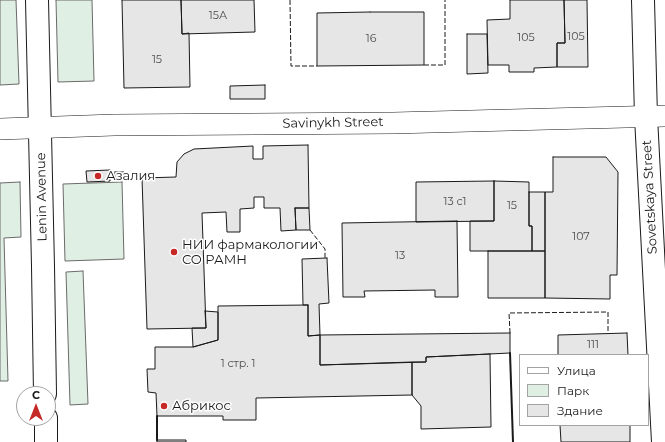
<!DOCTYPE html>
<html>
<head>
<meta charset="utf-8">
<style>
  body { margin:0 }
  #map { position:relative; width:665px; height:442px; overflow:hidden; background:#fff; font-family:Montserrat,sans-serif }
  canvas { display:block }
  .legend { position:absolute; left:519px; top:354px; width:130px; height:72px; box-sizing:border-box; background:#fff; border:1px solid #a3a3a3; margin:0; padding:5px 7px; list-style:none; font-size:12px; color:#1a1a1a }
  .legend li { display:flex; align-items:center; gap:8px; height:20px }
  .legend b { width:20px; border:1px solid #a3a3a3 }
  .north { position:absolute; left:16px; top:386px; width:40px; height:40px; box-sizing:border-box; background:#fff; border:1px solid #a3a3a3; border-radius:50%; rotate:0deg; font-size:11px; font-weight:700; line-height:16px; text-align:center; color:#1a1a1a }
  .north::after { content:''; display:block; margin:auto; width:14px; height:18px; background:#c62828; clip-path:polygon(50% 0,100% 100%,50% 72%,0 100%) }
</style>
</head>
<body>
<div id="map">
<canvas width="665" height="442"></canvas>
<ul class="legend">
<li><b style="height:5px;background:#fff"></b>Улица</li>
<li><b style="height:11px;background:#e0efe3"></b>Парк</li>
<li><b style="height:11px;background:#e6e6e6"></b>Здание</li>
</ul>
<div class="north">С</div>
</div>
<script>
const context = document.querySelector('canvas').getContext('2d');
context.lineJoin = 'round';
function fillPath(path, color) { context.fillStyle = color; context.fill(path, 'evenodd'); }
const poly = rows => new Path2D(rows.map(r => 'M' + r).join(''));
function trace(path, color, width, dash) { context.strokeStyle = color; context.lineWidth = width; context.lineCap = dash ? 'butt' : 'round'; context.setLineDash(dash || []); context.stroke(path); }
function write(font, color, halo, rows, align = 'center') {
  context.font = font + ' Montserrat,sans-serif'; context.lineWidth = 3; context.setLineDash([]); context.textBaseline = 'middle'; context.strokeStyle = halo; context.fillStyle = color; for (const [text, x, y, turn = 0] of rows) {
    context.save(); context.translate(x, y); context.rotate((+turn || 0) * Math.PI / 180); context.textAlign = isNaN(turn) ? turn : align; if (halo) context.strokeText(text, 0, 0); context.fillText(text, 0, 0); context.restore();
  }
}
const green = poly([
  [0,0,16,0,19,84,0,85,0,0],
  [56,0,92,0,94,81,58,82,56,0],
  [20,182,21,237,4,238,8,381,0,381,0,183,20,182],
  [122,182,124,259,65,261,63,184,122,182],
  [83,271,88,404,70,405,66,272,83,271]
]);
const building = poly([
  [122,0,181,0,182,34,189,33,190,87,124,88,122,0],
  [181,0,254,0,255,32,182,34,181,0],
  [510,0,564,0,565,43,557,43,557,67,534,68,534,72,509,72,509,65,488,65,487,20,510,19,510,0],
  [564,0,587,0,588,67,557,67,557,43,565,43,564,0],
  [370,12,424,12,424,65,317,66,317,13,370,12],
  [467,34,487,34,488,73,467,74,467,34],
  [265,85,265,99,230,99,230,86,265,85],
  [308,145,309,208,295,208,296,230,281,231,280,208,264,208,264,197,254,197,254,208,240,209,240,232,227,232,226,212,202,213,206,328,147,329,142,178,176,177,177,162,184,154,194,149,253,146,253,159,263,159,263,146,308,145],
  [553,157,606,157,618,172,617,275,610,275,610,299,545,298,545,192,553,192,553,157],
  [110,170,110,181,87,182,86,171,110,170],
  [115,172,124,172,124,179,115,179,115,172],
  [494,181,529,182,529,226,532,226,532,251,470,251,470,221,494,221,494,181],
  [494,181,494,221,416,222,416,182,494,181],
  [529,192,545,192,545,251,532,251,532,226,529,226,529,192],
  [295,208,309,208,310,230,296,230,295,208],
  [457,221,458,297,435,297,435,290,364,291,365,297,343,297,342,223,457,221],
  [488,251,545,251,545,298,488,298,488,251],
  [327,258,329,303,319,304,320,335,308,336,308,305,303,305,302,259,327,258],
  [308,305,308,336,320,335,320,365,412,362,412,395,256,398,256,420,223,420,223,416,157,416,156,393,148,392,147,369,155,369,155,347,193,347,218,340,218,306,308,305],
  [205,311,218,312,218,340,193,347,192,328,206,328,205,311],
  [510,333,510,353,426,357,426,362,320,365,320,335,510,333],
  [627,333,628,355,558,355,558,335,627,333],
  [490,354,491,427,421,429,421,406,412,395,412,362,426,362,426,357,490,354],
  [560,425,630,425,630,442,561,442,560,425],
  [157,440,186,440,186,442,157,442,157,440]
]);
const street = poly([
  [0,129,114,125,393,123,665,116]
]);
const secondary = poly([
  [643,0,646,117,663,442]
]);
const primary = poly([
  [37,0,43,266,45,394],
  [46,418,46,442]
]);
const fence = poly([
  [290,0,291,66,317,66],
  [424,65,445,65,445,0],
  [310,230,325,249,325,258],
  [510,333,509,313,608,312,608,333]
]);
const wall = poly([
  [510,353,513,442],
  [157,416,157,440]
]);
const markers = [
  [98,176,4,"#c62828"],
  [174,252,4,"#c62828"],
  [164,406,4,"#c62828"]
];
const numberNames = [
  ["15А",218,16],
  ["105",576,37],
  ["105",526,38],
  ["16",371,39],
  ["15",157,60],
  ["13 с1",455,202],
  ["15",512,206],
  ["107",581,237],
  ["13",400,256],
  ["111",593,345],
  ["1 стр. 1",238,364]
];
const streetNames = [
  ["Savinykh Street",333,123,-1],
  ["Lenin Avenue",42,197,-91],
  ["Sovetskaya Street",650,197,-93]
];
const poiNames = [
  ["Азалия",106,176],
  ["НИИ фармакологии",182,245],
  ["СО РАМН",182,260],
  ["Абрикос",172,406]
];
fillPath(green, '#e0efe3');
trace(green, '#6a6a6a', 1);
fillPath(building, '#e6e6e6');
trace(building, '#1a1a1a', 1);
trace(street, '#1a1a1a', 22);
trace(secondary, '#1a1a1a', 24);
trace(primary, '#1a1a1a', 24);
trace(street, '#fff', 21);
trace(secondary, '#fff', 22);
trace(primary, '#fff', 22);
trace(fence, '#1a1a1a', 1, [5, 2]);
trace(wall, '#1a1a1a', 2);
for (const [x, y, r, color] of markers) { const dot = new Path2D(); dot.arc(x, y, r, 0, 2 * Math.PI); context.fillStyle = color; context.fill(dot); trace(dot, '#fff', 1.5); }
write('11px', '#4d4d4d', null, numberNames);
write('13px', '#1a1a1a', '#fff', streetNames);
write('13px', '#1a1a1a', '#fff', poiNames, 'left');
</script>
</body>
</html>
